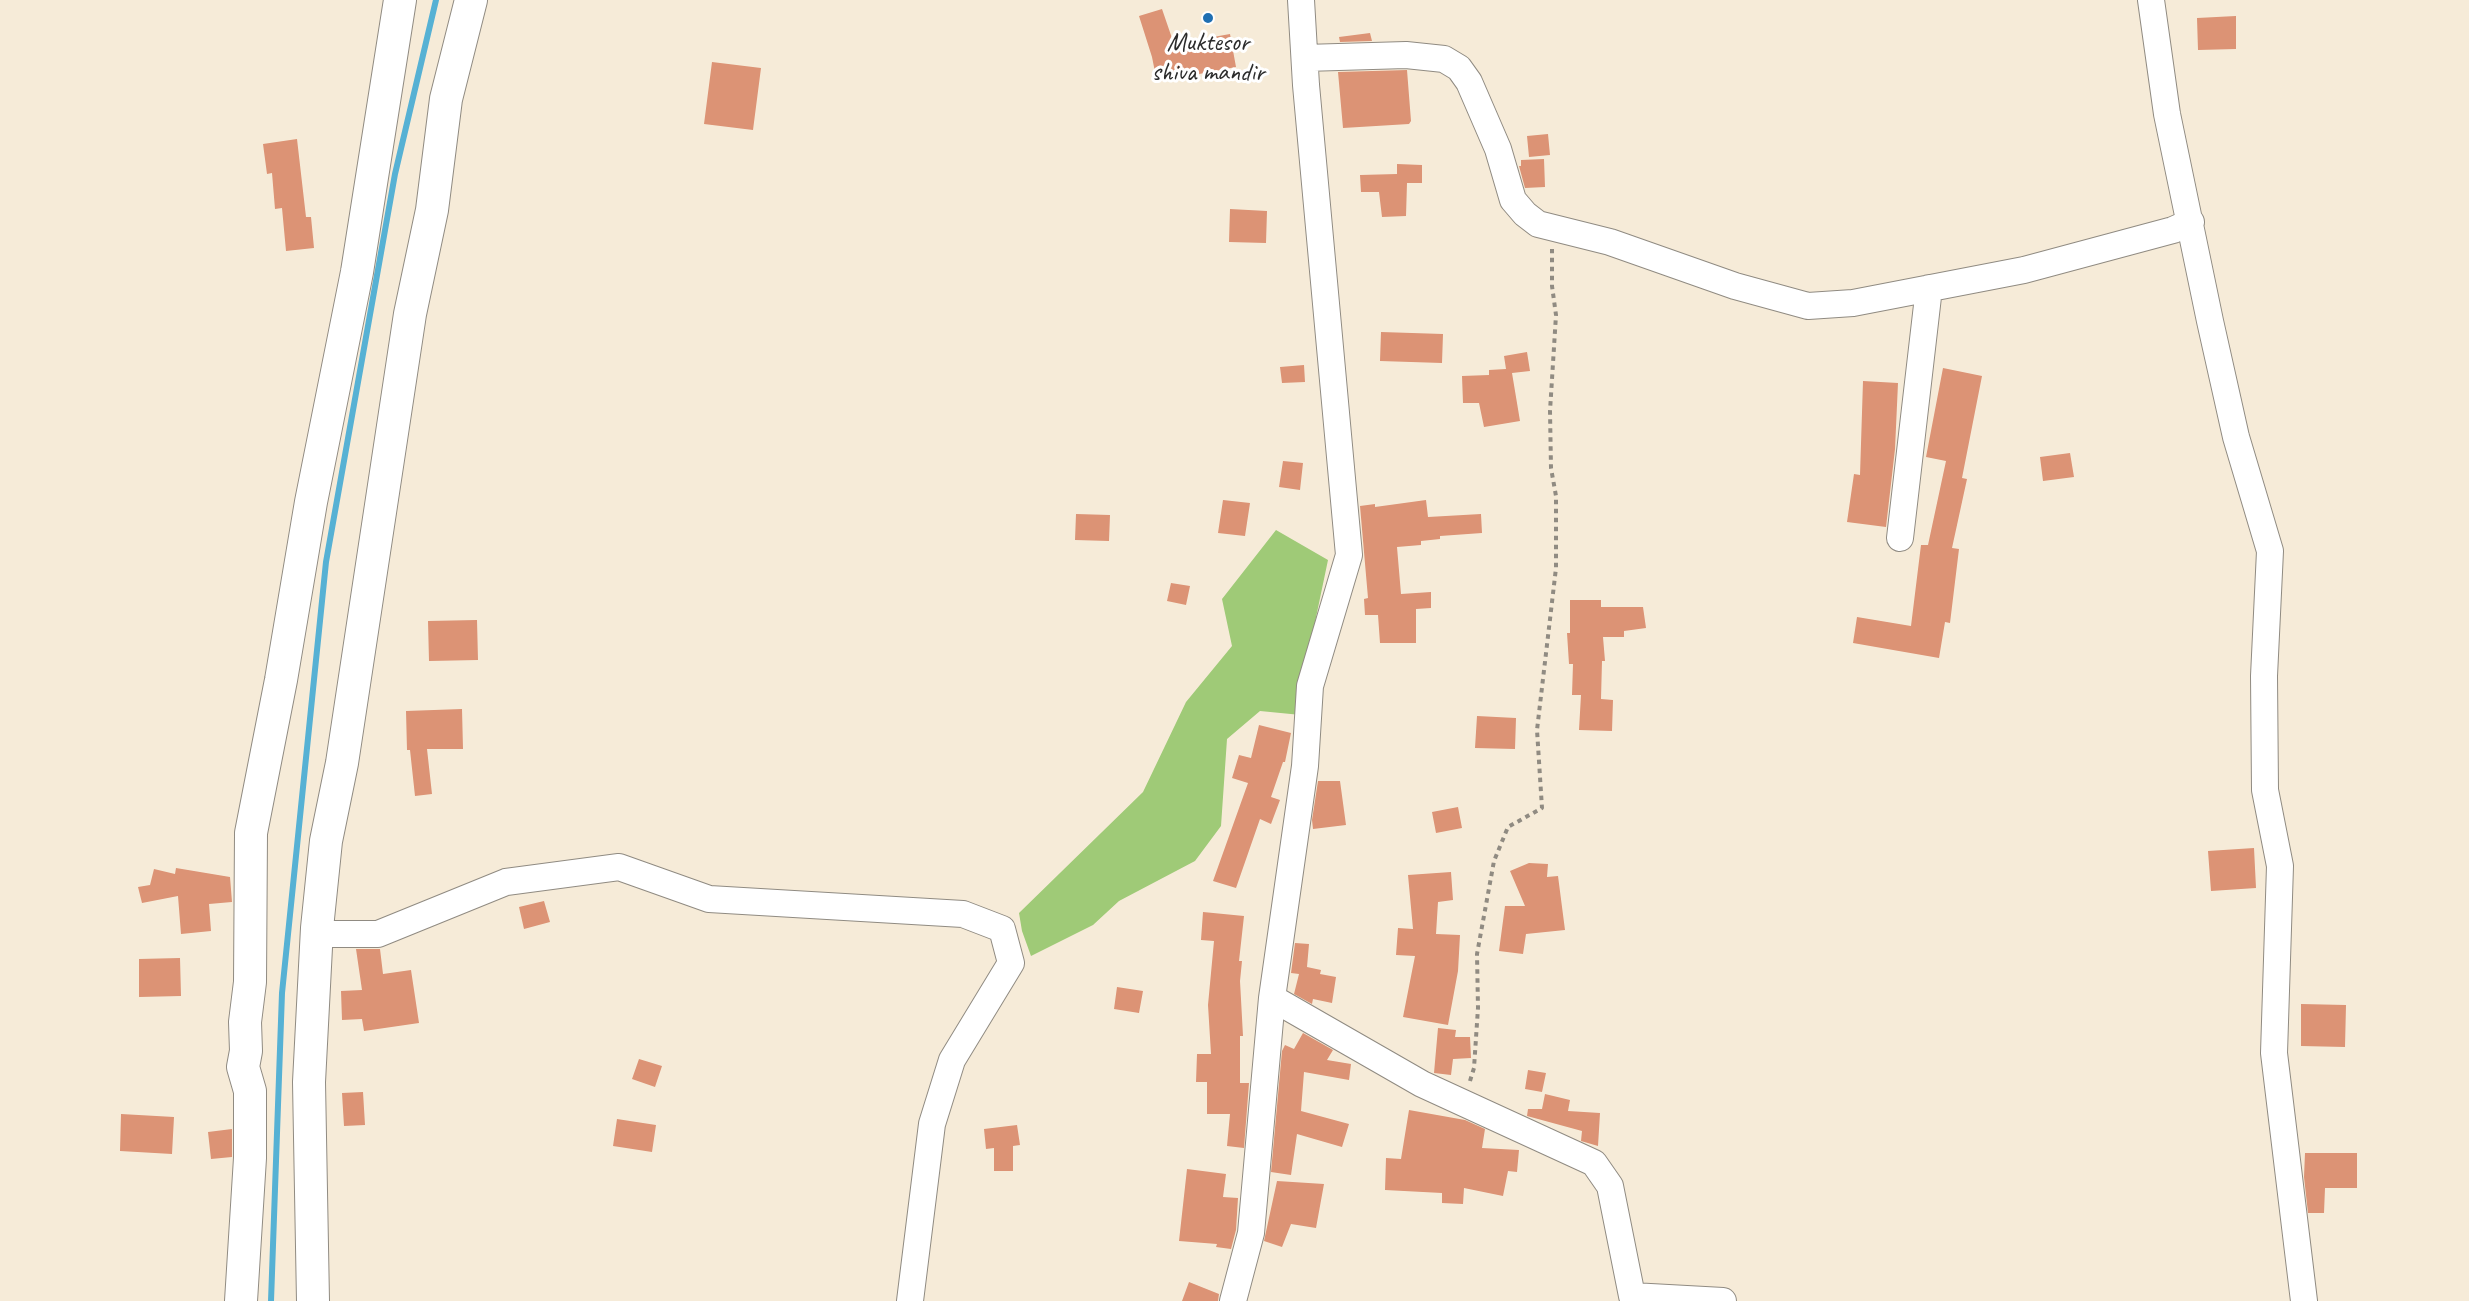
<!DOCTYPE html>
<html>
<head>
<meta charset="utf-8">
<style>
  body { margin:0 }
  canvas { display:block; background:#f6ebd8 }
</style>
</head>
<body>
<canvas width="2469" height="1301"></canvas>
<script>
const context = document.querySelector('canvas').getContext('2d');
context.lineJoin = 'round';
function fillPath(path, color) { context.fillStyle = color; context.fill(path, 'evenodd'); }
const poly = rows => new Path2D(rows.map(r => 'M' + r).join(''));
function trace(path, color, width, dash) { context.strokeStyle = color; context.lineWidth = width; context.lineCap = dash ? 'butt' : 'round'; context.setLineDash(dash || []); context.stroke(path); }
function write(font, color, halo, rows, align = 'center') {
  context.font = font + ' Caveat,sans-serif'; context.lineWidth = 6; context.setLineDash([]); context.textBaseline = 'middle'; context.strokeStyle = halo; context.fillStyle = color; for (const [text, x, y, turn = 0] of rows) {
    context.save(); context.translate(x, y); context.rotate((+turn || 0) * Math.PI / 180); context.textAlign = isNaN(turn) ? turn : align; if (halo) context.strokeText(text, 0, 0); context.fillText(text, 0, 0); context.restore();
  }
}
const green = poly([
  [1276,530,1328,560,1310,646,1301,715,1260,711,1227,739,1221,826,1195,861,1119,901,1093,925,1031,956,1022,931,1019,913,1143,792,1186,702,1232,646,1222,599]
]);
const stream = poly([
  [271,1301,282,993,326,562,395,174,436,0]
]);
const building = poly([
  [1162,9,1174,44,1230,34,1236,67,1157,82,1152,57,1139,16],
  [2236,16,2236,49,2198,50,2197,18],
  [1370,33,1372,41,1340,42,1339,37],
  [712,62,761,68,753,130,704,124],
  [1407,70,1411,121,1409,124,1343,128,1338,72],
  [1548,134,1550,155,1529,157,1527,136],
  [297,139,306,217,311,217,314,248,286,251,282,208,275,209,272,173,267,174,263,144],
  [1544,159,1545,187,1525,188,1519,166,1521,166,1521,160],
  [1397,164,1422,165,1422,183,1407,183,1406,216,1382,217,1379,192,1361,192,1360,175,1397,174],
  [1230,209,1267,211,1266,243,1229,242],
  [1381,332,1443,334,1442,363,1380,361],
  [1527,352,1530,371,1512,373,1520,421,1484,427,1479,403,1463,403,1462,376,1489,375,1489,370,1506,369,1504,356],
  [1304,365,1305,382,1282,383,1280,367],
  [1943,368,1982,376,1962,478,1967,479,1952,548,1959,549,1950,623,1945,622,1939,658,1853,643,1857,617,1911,626,1921,545,1928,545,1946,461,1926,457],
  [1863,381,1898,383,1895,449,1886,527,1847,522,1854,474,1860,475],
  [2070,453,2074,477,2043,481,2040,457],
  [1283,461,1303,463,1300,490,1279,487],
  [1223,500,1250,503,1245,536,1218,533],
  [1426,500,1428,517,1481,514,1482,533,1440,536,1440,539,1421,541,1421,545,1397,547,1401,594,1431,592,1431,608,1416,609,1416,643,1380,643,1378,615,1365,615,1364,599,1368,598,1360,506,1375,504,1375,507],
  [1076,514,1110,515,1109,541,1075,540],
  [1171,583,1190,586,1186,605,1167,601],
  [1570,600,1601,600,1601,607,1643,607,1646,628,1624,631,1624,637,1603,637,1605,661,1602,661,1601,699,1613,700,1612,731,1579,730,1581,695,1572,695,1573,664,1569,664,1567,633,1570,633],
  [477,620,478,660,429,661,428,621],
  [462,709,463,749,427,749,432,794,415,796,410,750,407,750,406,711],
  [1477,716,1516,718,1515,749,1475,748],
  [1259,725,1291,733,1285,762,1283,762,1271,797,1280,800,1271,824,1260,819,1236,888,1213,881,1248,783,1232,778,1239,755,1251,758],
  [1318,781,1340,781,1346,825,1313,829,1312,820],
  [1458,807,1462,828,1436,833,1432,812],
  [2254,848,2256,888,2211,891,2208,851],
  [1529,863,1548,864,1547,877,1558,876,1565,930,1526,934,1523,954,1499,951,1505,906,1525,906,1510,871],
  [176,868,230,877,232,902,209,904,211,931,181,934,178,896,142,903,138,887,150,885,154,869,175,874],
  [1451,872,1453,900,1438,902,1436,934,1460,935,1458,971,1448,1025,1403,1017,1415,956,1396,955,1398,928,1413,929,1408,875],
  [544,901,550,922,524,929,519,907],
  [1203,912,1244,916,1239,961,1242,961,1240,981,1243,1036,1240,1036,1240,1083,1249,1083,1244,1148,1227,1146,1230,1114,1207,1114,1207,1082,1196,1082,1197,1054,1211,1054,1208,1005,1214,941,1201,940],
  [1295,943,1309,944,1307,967,1321,970,1320,974,1336,977,1332,1003,1313,999,1312,1004,1294,994,1299,974,1291,973],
  [356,949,380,949,383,974,411,970,419,1023,364,1031,362,1019,342,1020,341,991,362,990],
  [180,958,181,996,139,997,139,959],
  [1117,987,1143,991,1139,1013,1114,1009],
  [2301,1004,2346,1005,2345,1047,2301,1046],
  [1438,1028,1456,1030,1455,1037,1470,1037,1471,1058,1453,1059,1451,1075,1434,1073],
  [1303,1033,1333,1050,1327,1060,1351,1064,1349,1080,1304,1072,1301,1111,1349,1124,1342,1147,1297,1134,1291,1175,1271,1172,1282,1051,1285,1045,1294,1049],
  [639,1059,662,1066,655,1087,632,1079],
  [1528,1070,1546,1073,1542,1092,1525,1089],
  [363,1092,365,1125,344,1126,342,1093],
  [1545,1094,1570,1100,1568,1111,1600,1113,1598,1146,1581,1141,1582,1131,1527,1116,1528,1109,1542,1109],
  [1409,1110,1465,1120,1485,1129,1482,1148,1519,1150,1517,1172,1508,1171,1503,1196,1464,1188,1463,1204,1442,1203,1442,1193,1385,1190,1386,1158,1401,1159],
  [121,1114,174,1117,172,1154,120,1151],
  [617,1119,656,1125,652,1152,613,1146],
  [1017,1125,1020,1145,1013,1146,1013,1171,994,1171,994,1148,986,1149,984,1129],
  [232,1129,232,1157,211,1159,208,1132],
  [2305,1153,2357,1153,2357,1188,2325,1188,2324,1213,2308,1213,2304,1177],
  [1187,1169,1226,1174,1223,1197,1238,1198,1236,1230,1231,1249,1216,1247,1217,1244,1179,1241],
  [1277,1181,1324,1184,1316,1228,1291,1224,1282,1247,1264,1241],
  [1189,1282,1219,1294,1218,1301,1182,1301]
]);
const path = poly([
  [1470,1081,1474,1068,1478,1008,1477,954,1494,861,1508,827,1542,808,1537,730,1556,568,1556,496,1551,468,1550,411,1556,315,1552,286,1552,249]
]);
const minor = poly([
  [1301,0,1306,85,1349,555,1310,686,1305,766,1272,998,1422,1084,1594,1163,1610,1186,1632,1296,1723,1301],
  [2151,0,2167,114,2210,321,2236,437,2270,551,2264,676,2265,790,2280,866,2274,1053,2304,1301],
  [1305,58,1406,55,1444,59,1459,68,1469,82,1498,149,1513,200,1525,214,1538,224,1610,242,1735,286,1808,306,1853,303,2024,270,2173,230,2191,222],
  [1900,538,1929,288],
  [317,934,378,934,506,882,619,867,709,899,963,914,1002,929,1011,963,952,1060,932,1124,910,1301],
  [1233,1301,1251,1233,1272,998]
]);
const major = poly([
  [241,1301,250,1158,250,1091,243,1067,246,1051,245,1022,250,982,251,833,281,680,311,502,357,272,400,0],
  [313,1301,309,1082,317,928,326,841,342,763,410,314,432,210,446,99,471,0]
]);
const markers = [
  [1208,18,6,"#1f6fb2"]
];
const poiNames = [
  ["Muktesor",1208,43],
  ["shiva mandir",1208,73]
];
fillPath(green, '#9fca77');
trace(stream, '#56b1d4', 6);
fillPath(building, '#dc9375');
trace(minor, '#908b82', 28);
trace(major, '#908b82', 34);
trace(path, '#908b82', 4, [4.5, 4.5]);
trace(minor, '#fff', 26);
trace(major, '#fff', 32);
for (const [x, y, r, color] of markers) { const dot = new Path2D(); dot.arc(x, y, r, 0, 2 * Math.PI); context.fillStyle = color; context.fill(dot); trace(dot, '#fff', 2); }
write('26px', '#2b2b2b', '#fff', poiNames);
</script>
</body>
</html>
